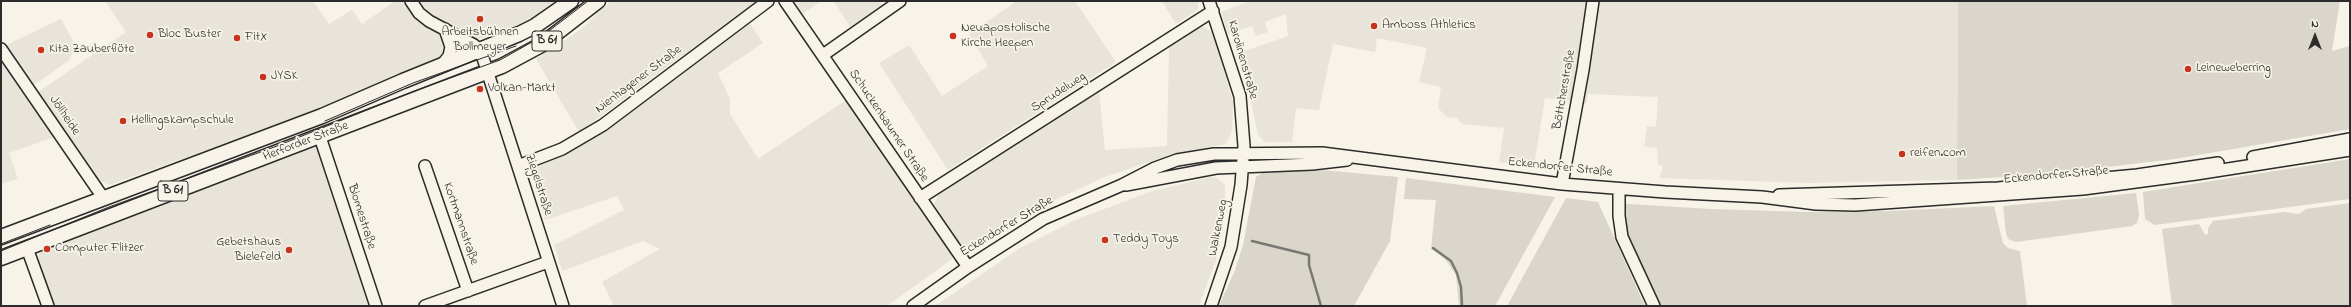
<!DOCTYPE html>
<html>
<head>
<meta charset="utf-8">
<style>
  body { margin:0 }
  #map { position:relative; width:2351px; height:307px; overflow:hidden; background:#f7f3e8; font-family:"Indie Flower",sans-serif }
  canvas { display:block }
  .frame { position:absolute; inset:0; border:2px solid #2b2b2b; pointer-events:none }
  .north { position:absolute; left:2295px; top:16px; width:40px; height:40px; -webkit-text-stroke:3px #f7f3e8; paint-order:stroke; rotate:0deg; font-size:11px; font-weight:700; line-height:16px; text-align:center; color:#2b2b2b }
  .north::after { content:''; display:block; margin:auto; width:14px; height:18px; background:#2b2b2b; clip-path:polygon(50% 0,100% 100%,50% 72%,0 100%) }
</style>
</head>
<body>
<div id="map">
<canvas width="2351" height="307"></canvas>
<div class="frame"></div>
<div class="north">N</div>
</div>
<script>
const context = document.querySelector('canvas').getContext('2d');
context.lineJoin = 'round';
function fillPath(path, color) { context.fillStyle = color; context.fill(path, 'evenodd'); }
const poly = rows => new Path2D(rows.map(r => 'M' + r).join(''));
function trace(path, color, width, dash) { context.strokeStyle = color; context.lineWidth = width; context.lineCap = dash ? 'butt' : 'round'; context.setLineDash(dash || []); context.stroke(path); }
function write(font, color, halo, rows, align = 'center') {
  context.font = font + ' "Indie Flower",sans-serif'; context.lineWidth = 3.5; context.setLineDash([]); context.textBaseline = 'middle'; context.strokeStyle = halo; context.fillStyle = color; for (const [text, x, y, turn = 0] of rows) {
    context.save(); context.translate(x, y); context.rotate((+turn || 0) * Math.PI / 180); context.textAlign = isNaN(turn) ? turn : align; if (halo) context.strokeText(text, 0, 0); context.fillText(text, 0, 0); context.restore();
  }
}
const built = poly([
  [105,1,313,1,329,24,352,10,362,24,395,1,403,1,417,20,443,37,446,47,442,56,344,98,215,151,204,151,109,185,99,180,38,92,126,32],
  [419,1,556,1,530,19,494,35,478,39,431,15,417,2],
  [611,1,756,1,579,132,536,59,580,30],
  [792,1,822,1,802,14],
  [834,1,879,1,882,5,850,27],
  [1017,1,1075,1,1116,62,948,170,879,63,909,45,942,96,988,66,969,34],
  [1162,1,1198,1,1198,10,1176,24],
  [1250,1,1958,1,1957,180,1809,183,1659,178,1663,166,1658,165,1657,148,1644,147,1647,126,1656,127,1658,97,1588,94,1586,104,1545,98,1534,166,1499,162,1504,128,1462,124,1457,118,1447,117,1438,108,1441,87,1419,82,1427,48,1377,38,1375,52,1333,44,1319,110,1296,108,1292,142,1265,142,1258,135,1246,77,1240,59,1236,54,1288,36,1286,14,1265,22,1268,32,1256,36,1252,26,1228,34,1221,12],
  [61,19,72,39,74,46,72,54,68,61,34,85,6,45],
  [749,22,763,43,718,73,730,99,730,114,758,159,846,100,952,253,952,259,887,306,611,306,613,304,602,282,660,249,643,241,562,271,554,245,624,210,617,196,545,220,532,178,532,171,537,167,564,155,605,130],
  [1204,27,1213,33,1233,102,1232,131,1226,144,1173,154,1102,178,1015,219,969,247,959,243,934,204,938,195,1099,91,1105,150,1167,146,1169,47,1198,28],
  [1,59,54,137,9,153,18,179,1,184],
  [328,142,383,306,53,306,38,256,44,248],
  [1211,177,1217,178,1225,185,1225,205,1216,260,1199,306,935,306,1020,248,1075,220,1152,191]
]);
const green = poly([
  [1958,1,2340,1,2332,51,2350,46,2350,129,2175,159,2048,174,1957,180],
  [2350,159,2350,199,2155,225,2145,219,2143,192],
  [1322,170,1398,177,1390,241,1354,306,1219,306,1235,270,1243,245,1256,177,1265,171],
  [1406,178,1555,197,1495,306,1459,306,1456,275,1445,259,1431,249,1436,200,1404,199],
  [2136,193,2139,215,2137,223,2132,226,2016,242,2008,239,2006,233,2003,206],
  [1566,198,1598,202,1645,306,1507,306],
  [1612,203,1711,209,1806,212,1889,211,1994,206,2003,243,2008,248,2020,251,2027,306,1659,306],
  [2350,203,2350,306,2172,306,2162,229,2199,224,2205,235,2208,234,2208,228,2213,221,2284,212,2299,214,2306,209]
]);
const stream = poly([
  [1252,241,1309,255,1309,265,1321,306],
  [1433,248,1451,261,1457,273,1461,287,1462,306]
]);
const minor = poly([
  [411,1,419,13,429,21,474,45,483,58,563,306],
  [785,1,968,267],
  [1209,1,1240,96,1244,146,1241,185,1231,247,1211,306],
  [1,49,104,199],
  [823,55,900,1],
  [442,65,449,56,451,47,445,29],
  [320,137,376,306],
  [2253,157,2350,139],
  [425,166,468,291],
  [518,166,562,149,603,125,768,1],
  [1562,184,1583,70,1593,1],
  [1126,185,1216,168,1312,164,1347,160],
  [1619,189,1619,216,1622,237,1654,306],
  [1779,195,1998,188,2137,175,2218,163],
  [920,198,1213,11],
  [27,248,48,306],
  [425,306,548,262],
  [913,306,968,267,1043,219,1122,185,1155,168,1177,160,1214,154,1322,153,1562,184,1665,192,1762,197,1816,204,1855,205,2083,189,2196,174,2350,150]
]);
const major = poly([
  [1,237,322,116,403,81,519,34,535,26,571,1],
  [1,258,502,66,541,45,598,1]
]);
const tram = poly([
  [325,121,413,83,516,46],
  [1,244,50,225],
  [1,251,109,207,277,146,417,90,500,60,541,37,588,1]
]);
const markers = [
  [480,19,4,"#c8321e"],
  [1374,26,4,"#c8321e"],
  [150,35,4,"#c8321e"],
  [953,36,4,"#c8321e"],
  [237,38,4,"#c8321e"],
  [41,50,4,"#c8321e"],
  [2188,69,4,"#c8321e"],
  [263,77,4,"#c8321e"],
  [480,89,4,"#c8321e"],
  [123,121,4,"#c8321e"],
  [1902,154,4,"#c8321e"],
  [1105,240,4,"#c8321e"],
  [47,249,4,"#c8321e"],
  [289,250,4,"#c8321e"]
];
const shields = [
  [547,41,30],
  [173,191,30]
];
const shieldNames = [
  ["B 61",547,41],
  ["B 61",173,191]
];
const poiNames = [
  ["Amboss Athletics",1382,26],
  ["Neuapostolische",961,29],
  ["Kirche Heepen",961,44],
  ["Arbeitsbühnen",480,33,"center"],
  ["Bollmeyer",480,48,"center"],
  ["Bloc Buster",158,35],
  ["FitX",245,38],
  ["Kita Zauberflöte",49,50],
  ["Leineweberring",2196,69],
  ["JYSK",271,77],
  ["Volkan-Markt",488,89],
  ["Hellingskampschule",131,121],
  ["reifen.com",1910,154],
  ["Teddy Toys",1113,240],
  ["Gebetshaus",281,243,"right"],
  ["Bielefeld",281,258,"right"],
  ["Computer Flitzer",55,249]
];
const streetNames = [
  ["Karolinenstraße",1242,60,74],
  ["Nienhagener Straße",639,80,-37],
  ["Böttcherstraße",1565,90,-80],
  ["Sprudelweg",1059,93,-33],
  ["Jöllheide",64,116,56],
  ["Schuckenbaumer Straße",888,126,56],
  ["Herforder Straße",306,142,-21],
  ["Eckendorfer Straße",1560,168,6],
  ["Eckendorfer Straße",2056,176,-5],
  ["Ziegelstraße",538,185,72],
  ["Blomestraße",361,217,72],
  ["Kortmannstraße",460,224,71],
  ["Eckendorfer Straße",1007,227,-31],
  ["Walkenweg",1219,228,-79]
];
fillPath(built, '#e8e4da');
fillPath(green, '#dad6cc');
trace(stream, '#7a7874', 2.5);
trace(minor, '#2b2b2b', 14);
trace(major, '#2b2b2b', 17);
trace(minor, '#f7f3e8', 11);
trace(major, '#f7f3e8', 14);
trace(tram, '#2b2b2b', 1);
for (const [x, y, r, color] of markers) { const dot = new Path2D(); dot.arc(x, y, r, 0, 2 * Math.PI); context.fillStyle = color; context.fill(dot); trace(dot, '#f7f3e8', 1.5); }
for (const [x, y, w] of shields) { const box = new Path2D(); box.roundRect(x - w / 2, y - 10, w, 20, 3); context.fillStyle = '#f7f3e8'; context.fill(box); trace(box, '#2b2b2b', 1); }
write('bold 12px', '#2b2b2b', null, shieldNames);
write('13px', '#2b2b2b', '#f7f3e8', poiNames, 'left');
write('13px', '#2b2b2b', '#f7f3e8', streetNames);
</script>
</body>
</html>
